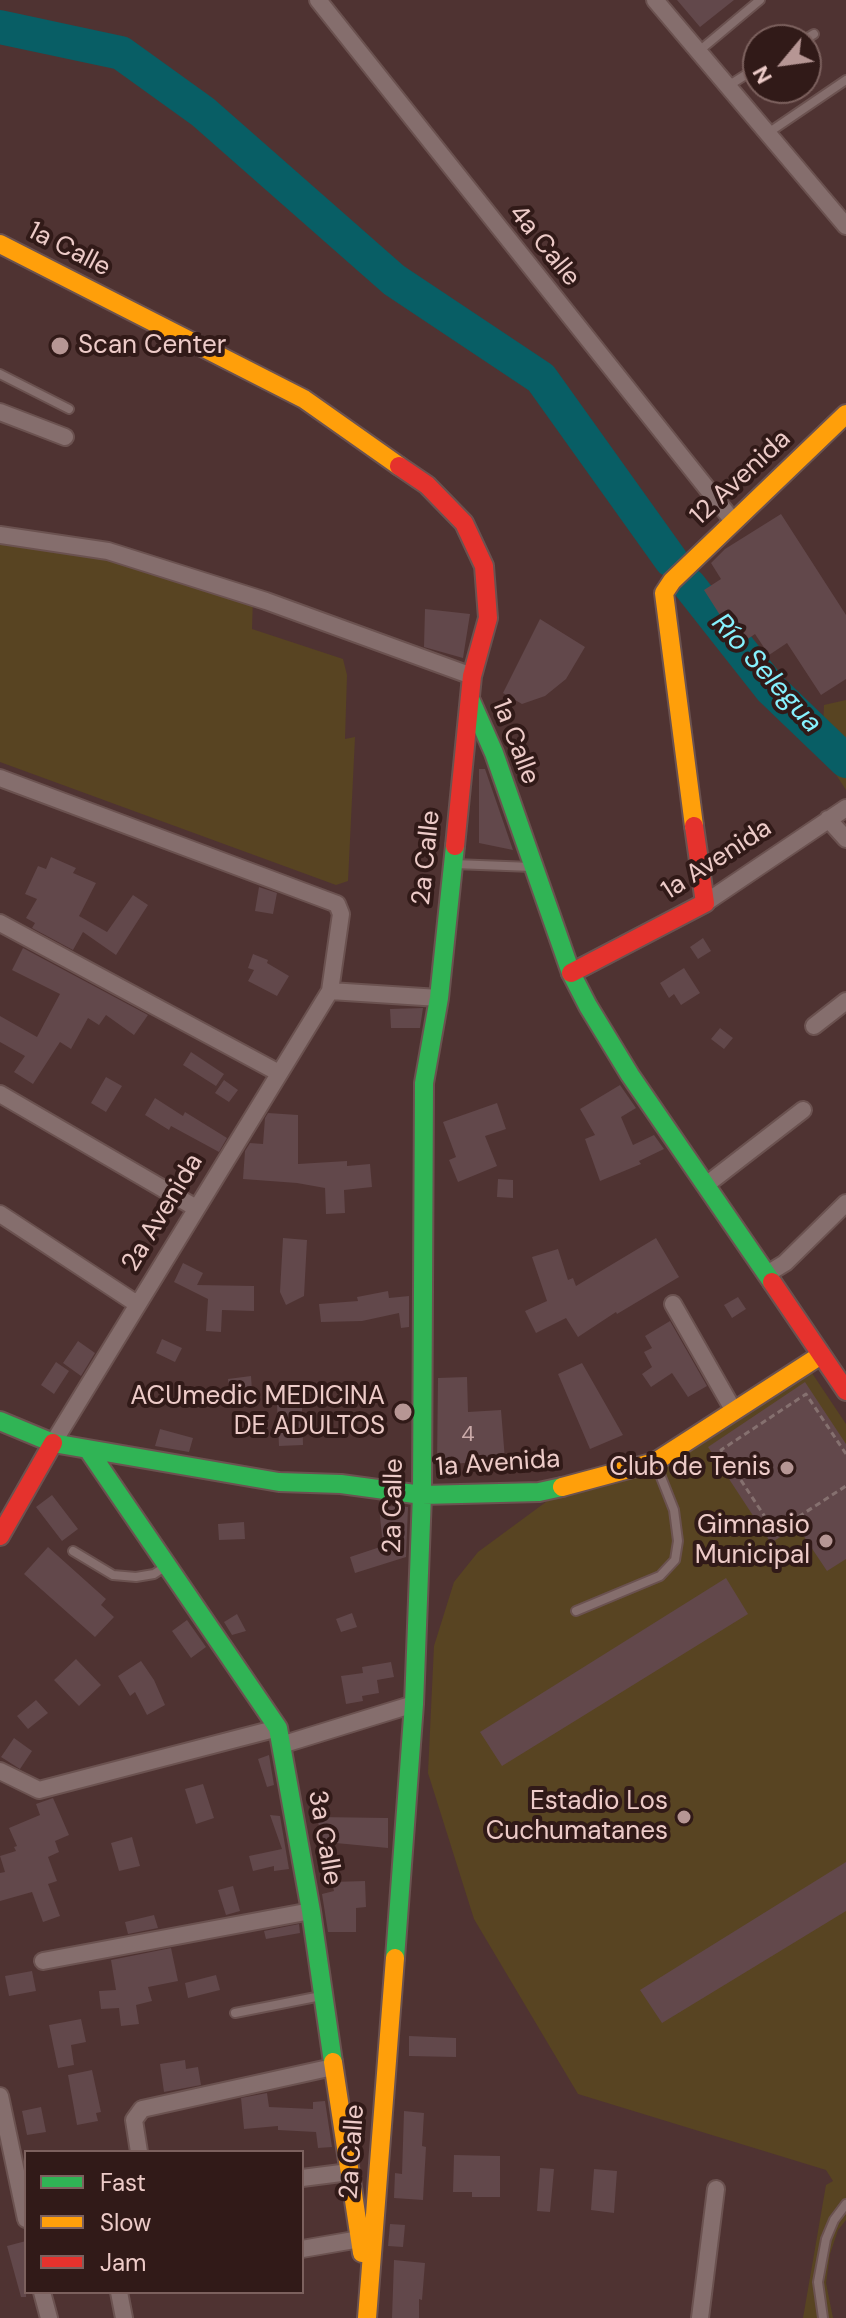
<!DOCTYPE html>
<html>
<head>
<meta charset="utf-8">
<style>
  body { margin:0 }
  #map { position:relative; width:846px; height:2318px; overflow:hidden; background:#4f3332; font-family:"DM Sans",sans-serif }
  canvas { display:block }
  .legend { position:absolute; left:24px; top:2150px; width:280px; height:144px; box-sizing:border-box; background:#311a18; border:2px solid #7c615e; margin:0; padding:10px 14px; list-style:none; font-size:24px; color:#edcbc8 }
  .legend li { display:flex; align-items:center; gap:16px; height:40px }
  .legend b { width:40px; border:2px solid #7c615e }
  .north { position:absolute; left:742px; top:24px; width:80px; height:80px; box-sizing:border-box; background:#311a18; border:2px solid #7c615e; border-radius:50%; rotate:241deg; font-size:22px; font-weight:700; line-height:32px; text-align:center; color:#edcbc8 }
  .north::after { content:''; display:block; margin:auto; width:28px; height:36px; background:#b69694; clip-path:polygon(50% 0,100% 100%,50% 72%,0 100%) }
</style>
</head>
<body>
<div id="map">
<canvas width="846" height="2318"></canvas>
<ul class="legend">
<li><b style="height:10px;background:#30b455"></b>Fast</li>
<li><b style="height:10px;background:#ff9f0a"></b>Slow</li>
<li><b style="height:10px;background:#e5322d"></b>Jam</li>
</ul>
<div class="north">N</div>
</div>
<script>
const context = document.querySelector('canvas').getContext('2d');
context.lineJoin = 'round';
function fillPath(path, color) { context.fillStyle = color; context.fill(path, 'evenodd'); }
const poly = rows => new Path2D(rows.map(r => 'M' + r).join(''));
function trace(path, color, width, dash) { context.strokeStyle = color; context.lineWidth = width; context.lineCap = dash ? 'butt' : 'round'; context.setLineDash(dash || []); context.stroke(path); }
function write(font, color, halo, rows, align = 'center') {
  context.font = font + ' "DM Sans",sans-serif'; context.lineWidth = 8; context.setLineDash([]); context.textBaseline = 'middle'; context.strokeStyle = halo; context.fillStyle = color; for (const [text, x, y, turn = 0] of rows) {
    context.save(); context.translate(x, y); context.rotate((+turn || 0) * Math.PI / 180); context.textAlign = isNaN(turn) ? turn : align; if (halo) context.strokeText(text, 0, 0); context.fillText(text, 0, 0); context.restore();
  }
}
const green = poly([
  [0,529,253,598,252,629,343,659,347,675,345,739,355,737,348,881,336,885,0,762],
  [846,700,846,790,822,753,824,705],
  [802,1358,846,1424,846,2220,838,2230,830,2254,826,2283,833,2318,803,2318,826,2185,833,2181,826,2170,578,2094,474,1919,428,1773,434,1646,454,1582,478,1552,550,1499,657,1463]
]);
const river = poly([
  [0,27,121,53,203,112,394,280,541,378,671,560],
  [689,585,771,689,846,761]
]);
const building = poly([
  [677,0,734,0,700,27],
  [781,514,846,615,846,679,821,695,787,643,769,655,755,634,739,645,704,590,721,579,711,563,725,549],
  [425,609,470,614,463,658,424,647],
  [540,619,585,647,566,679,545,696,522,704,503,693],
  [479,769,485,769,513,850,479,843],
  [51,857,76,868,73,873,96,883,79,916,107,932,133,895,148,905,116,955,83,932,73,950,32,928,35,923,26,918,37,899,25,894,38,866,46,869],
  [259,887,277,893,273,914,255,911],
  [703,938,711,951,698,959,690,947],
  [23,948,148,1015,134,1035,106,1015,99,1025,88,1018,71,1049,60,1042,33,1084,14,1072,25,1056,0,1042,0,1016,37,1037,60,994,12,970],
  [253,954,268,960,267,963,289,976,277,996,248,981,254,970,248,968],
  [684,968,700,993,681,1005,674,994,669,998,660,983],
  [423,1008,420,1028,391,1028,390,1009],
  [720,1028,733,1038,724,1049,711,1039],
  [191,1052,224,1074,216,1086,183,1065],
  [106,1077,122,1086,106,1112,91,1103],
  [224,1080,238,1090,229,1102,215,1093],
  [620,1085,636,1108,621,1117,633,1145,654,1135,664,1149,639,1161,641,1164,600,1181,585,1139,595,1135,580,1109],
  [155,1098,183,1116,185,1112,227,1138,219,1152,171,1126,169,1130,145,1115],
  [497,1103,506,1129,485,1136,497,1166,458,1182,449,1160,456,1157,443,1122],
  [268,1113,298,1115,298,1164,347,1161,347,1166,370,1164,372,1187,344,1190,345,1213,326,1214,325,1188,297,1183,243,1179,245,1151,250,1143,263,1144,265,1118],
  [498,1179,513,1180,513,1198,497,1197],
  [283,1238,307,1240,304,1296,286,1305,280,1292],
  [656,1238,679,1277,617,1314,616,1312,578,1337,566,1318,536,1333,525,1311,547,1301,532,1257,558,1249,568,1280,573,1278,576,1286],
  [183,1263,203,1273,197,1285,254,1286,254,1311,222,1310,221,1332,206,1331,208,1299,174,1282],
  [388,1291,389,1298,409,1296,409,1327,401,1328,399,1313,362,1321,321,1322,319,1304,358,1301,357,1297],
  [738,1297,746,1309,732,1318,724,1305],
  [670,1321,707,1386,688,1397,672,1373,651,1387,642,1374,652,1367,644,1352,652,1348,645,1336],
  [162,1339,182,1348,175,1362,156,1353],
  [78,1341,95,1353,81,1376,63,1363],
  [56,1362,69,1371,54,1394,41,1385],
  [582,1363,623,1435,590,1449,558,1374],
  [251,1376,252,1391,230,1394,228,1379],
  [467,1377,468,1412,501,1410,505,1460,437,1465,438,1378],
  [304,1382,309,1406,302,1408,303,1445,279,1446,277,1404,272,1405,269,1390],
  [805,1382,846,1444,846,1559,827,1571,797,1526,771,1543,708,1447],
  [160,1429,193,1438,189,1452,155,1446],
  [52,1495,78,1529,62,1541,36,1507],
  [397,1506,408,1507,406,1557,355,1573,350,1557,383,1546,379,1507],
  [244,1522,245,1539,219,1540,218,1524],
  [48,1547,106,1599,101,1605,114,1617,95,1637,24,1574],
  [726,1578,748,1614,502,1766,480,1732],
  [352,1613,357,1627,341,1632,336,1619],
  [237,1614,246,1631,232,1635,224,1622],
  [187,1620,206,1647,191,1658,172,1631],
  [76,1659,101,1685,79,1706,54,1680],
  [141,1661,154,1680,165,1705,147,1715,135,1692,130,1696,118,1676],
  [391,1662,394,1677,377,1680,379,1693,362,1696,363,1701,346,1704,341,1676,363,1673,362,1667],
  [36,1700,48,1713,28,1729,17,1716],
  [14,1738,32,1751,20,1769,1,1757],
  [269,1755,274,1785,267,1787,258,1759],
  [203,1784,214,1818,196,1824,185,1789],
  [53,1798,69,1835,55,1841,59,1852,48,1857,57,1881,48,1884,60,1916,43,1922,32,1892,0,1901,0,1873,5,1872,0,1856,16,1851,14,1847,17,1846,9,1828,40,1815,36,1804],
  [270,1815,280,1816,289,1869,274,1871,274,1866,253,1871,249,1856,282,1849],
  [317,1817,388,1818,388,1848,336,1843,323,1845],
  [132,1837,140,1866,119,1871,111,1843],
  [846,1862,846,1911,662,2023,640,1990],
  [365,1881,366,1907,356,1908,356,1932,328,1932,322,1894,334,1891,332,1882],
  [233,1886,240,1911,226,1915,218,1890],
  [154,1915,158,1928,128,1934,125,1922],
  [299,1924,300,1933,266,1939,264,1931],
  [171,1948,178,1981,148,1987,152,2001,136,2005,139,2024,121,2026,119,2008,101,2009,99,1991,116,1990,111,1960],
  [32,1971,36,1991,9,1996,5,1976],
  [216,1975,220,1990,188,1998,185,1983],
  [81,2019,86,2042,71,2045,74,2065,58,2068,49,2025],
  [409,2036,456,2038,456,2057,409,2056],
  [185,2060,186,2069,198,2067,201,2085,164,2092,160,2064],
  [92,2070,101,2112,96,2113,98,2121,77,2125,68,2075],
  [267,2093,269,2107,313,2109,313,2102,325,2101,332,2147,318,2148,316,2132,278,2130,278,2126,244,2129,241,2098],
  [41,2107,46,2132,27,2135,22,2111],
  [404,2111,424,2113,422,2146,426,2147,423,2200,394,2198,395,2173,402,2174],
  [454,2155,500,2156,500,2197,472,2197,472,2192,453,2192],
  [540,2168,554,2169,550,2212,537,2211],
  [594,2169,617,2171,614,2213,591,2210],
  [390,2224,405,2225,403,2247,388,2246],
  [26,2241,26,2297,21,2297,7,2246],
  [394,2260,425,2263,422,2300,419,2299,419,2318,392,2318]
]);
const path = poly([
  [846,1454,806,1394,721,1450,775,1532,846,1486]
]);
const lane = poly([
  [804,40,814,34],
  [699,51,760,0],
  [728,86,758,67],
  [768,133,846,80],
  [0,374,69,409],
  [454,864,532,867],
  [73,1551,113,1575,136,1577,154,1574,166,1566],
  [576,1611,660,1576,675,1560,678,1541,674,1510,655,1462],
  [235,2013,321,1996],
  [823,2318,818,2282,826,2239,834,2220,846,2204]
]);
const street = poly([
  [318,0,733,521],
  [655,0,846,226],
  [0,412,65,437],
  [0,535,108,551,266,601,472,676],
  [0,778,337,904,341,914,330,991,53,1443],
  [828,819,846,839],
  [705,903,846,808],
  [0,923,279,1073],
  [330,991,439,998],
  [814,1026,846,1001],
  [0,1094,196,1208],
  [706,1185,803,1110],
  [0,1214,137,1304],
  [767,1274,785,1263,846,1203],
  [673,1304,734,1411],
  [281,1745,414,1704],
  [0,1771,39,1790,278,1728],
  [43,1961,311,1911],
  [0,2096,26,2219],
  [139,2152,134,2120,142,2109,333,2067],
  [302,2178,349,2172],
  [302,2249,360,2239],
  [42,2292,49,2318],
  [119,2292,124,2318],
  [700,2318,716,2189]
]);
const fast = poly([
  [471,701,494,753,571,973,588,1006,630,1075,772,1282],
  [0,1421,53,1443,279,1482,341,1484,422,1495,539,1492,562,1487],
  [89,1451,278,1728,311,1911,333,2062],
  [395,1958,414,1704,422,1495,424,1083,439,998,455,846]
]);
const slow = poly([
  [0,244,304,399,399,466],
  [694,826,664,593,672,581,846,414],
  [562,1487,655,1462,821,1355],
  [333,2062,362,2253],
  [367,2318,395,1958]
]);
const jam = poly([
  [399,466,427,485,464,523,484,566,488,618,472,676,455,846],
  [571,973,705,903,694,826],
  [772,1282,846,1391],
  [0,1536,53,1443]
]);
const markers = [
  [60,346,10,"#b69694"],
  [403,1412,10,"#b69694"],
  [787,1468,8,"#b69694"],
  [826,1541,8,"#b69694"],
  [684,1817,8,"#b69694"]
];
const numberNames = [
  ["4",468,1435]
];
const streetNames = [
  ["4a Calle",544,246,51],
  ["1a Calle",69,250,27],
  ["12 Avenida",741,478,-43],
  ["1a Calle",515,742,69],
  ["2a Calle",427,858,-84],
  ["1a Avenida",717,860,-33],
  ["2a Avenida",163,1213,-59],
  ["1a Avenida",498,1464,-4],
  ["2a Calle",394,1506,-89],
  ["3a Calle",324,1838,80],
  ["2a Calle",353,2152,-86]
];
const poiNames = [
  ["Scan Center",78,346,"left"],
  ["ACUmedic MEDICINA",385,1397],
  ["DE ADULTOS",385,1427],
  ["Club de Tenis",771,1468],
  ["Gimnasio",810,1526],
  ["Municipal",810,1556],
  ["Estadio Los",668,1802],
  ["Cuchumatanes",668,1832]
];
const waterNames = [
  ["Río Selegua",766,674,48]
];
fillPath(green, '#584422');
trace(river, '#085e65', 34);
fillPath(building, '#62484b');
trace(lane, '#6b5250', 12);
trace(street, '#6b5250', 20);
trace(fast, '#6b5250', 22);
trace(slow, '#6b5250', 22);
trace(jam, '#6b5250', 22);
trace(path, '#85706f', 3, [6, 4]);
trace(lane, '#856e6d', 8);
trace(street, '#856e6d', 16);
trace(fast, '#30b455', 18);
trace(slow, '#ff9f0a', 18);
trace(jam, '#e5322d', 18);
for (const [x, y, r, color] of markers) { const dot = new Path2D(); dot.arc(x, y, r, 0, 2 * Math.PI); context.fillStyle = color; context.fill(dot); trace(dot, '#311a18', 3); }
write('22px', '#caaaa9', null, numberNames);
write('26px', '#edcbc8', '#311a18', streetNames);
write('26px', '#edcbc8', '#311a18', poiNames, 'right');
write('italic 28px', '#86f1fd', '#311a18', waterNames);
</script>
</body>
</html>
